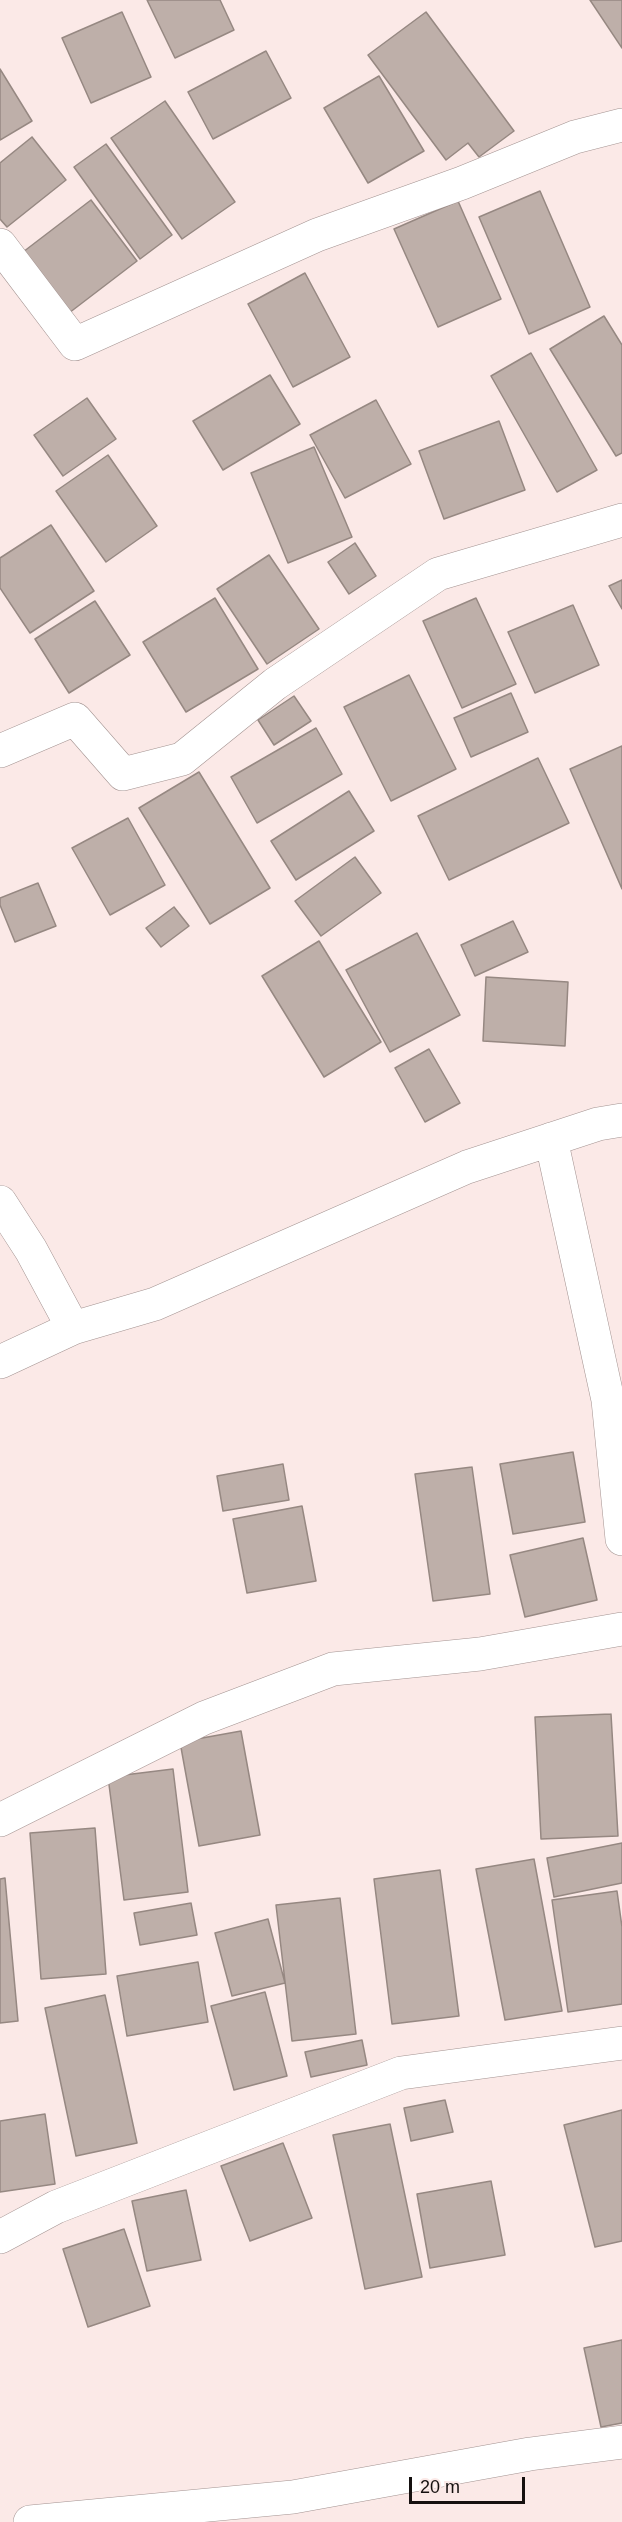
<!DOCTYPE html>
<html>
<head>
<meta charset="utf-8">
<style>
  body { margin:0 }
  #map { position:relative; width:622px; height:2522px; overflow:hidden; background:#fbe9e7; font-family:Arial,sans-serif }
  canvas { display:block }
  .scale { position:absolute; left:409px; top:2477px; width:116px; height:27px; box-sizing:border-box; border:3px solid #15100f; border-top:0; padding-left:8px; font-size:18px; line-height:21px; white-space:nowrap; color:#15100f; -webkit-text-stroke:4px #fbe9e7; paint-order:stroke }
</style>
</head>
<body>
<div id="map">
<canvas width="622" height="2522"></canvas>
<div class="scale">20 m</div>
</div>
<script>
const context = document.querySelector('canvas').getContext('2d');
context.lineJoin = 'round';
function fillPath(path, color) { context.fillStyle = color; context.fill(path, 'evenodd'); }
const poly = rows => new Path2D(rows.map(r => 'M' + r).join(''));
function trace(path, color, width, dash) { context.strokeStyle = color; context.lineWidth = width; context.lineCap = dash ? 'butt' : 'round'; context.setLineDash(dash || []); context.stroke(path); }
const building = poly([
  [147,0,220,0,234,30,175,58,147,0],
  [590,0,622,0,622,48,590,0],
  [122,12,151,77,91,103,62,38,122,12],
  [426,12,514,131,479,157,468,143,446,160,368,55,426,12],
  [266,51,291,98,213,139,188,92,266,51],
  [0,69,32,121,0,140,0,69],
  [379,76,424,151,368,183,324,108,379,76],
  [165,101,235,202,182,239,111,138,165,101],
  [32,137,66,180,7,227,0,219,0,163,32,137],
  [106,144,172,235,140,259,74,167,106,144],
  [540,191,590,307,529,334,479,217,540,191],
  [91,200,137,261,69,313,23,252,91,200],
  [458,201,501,299,438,327,394,229,458,201],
  [305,273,350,357,293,387,248,304,305,273],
  [604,316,622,345,622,453,616,456,550,349,604,316],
  [531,353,597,470,557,492,491,376,531,353],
  [270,375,300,424,223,470,193,421,270,375],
  [87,398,116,439,63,476,34,435,87,398],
  [376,400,411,464,345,498,310,435,376,400],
  [499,421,525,490,444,519,419,451,499,421],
  [314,447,352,537,288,563,251,473,314,447],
  [108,455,157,526,106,562,56,491,108,455],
  [51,525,94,591,30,633,0,588,0,558,51,525],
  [355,543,376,576,349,594,328,562,355,543],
  [269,555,319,629,267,664,217,589,269,555],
  [622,580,622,609,609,586,622,580],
  [215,598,258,669,186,712,143,642,215,598],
  [476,598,516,684,462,708,423,621,476,598],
  [95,601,130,655,69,693,35,639,95,601],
  [573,605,599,665,535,693,508,632,573,605],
  [409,675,456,769,391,801,344,707,409,675],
  [511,693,528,732,471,757,454,718,511,693],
  [294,696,311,721,274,745,258,720,294,696],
  [316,728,342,774,257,823,231,777,316,728],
  [622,746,622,889,570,769,622,746],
  [538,758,569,823,449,880,418,816,538,758],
  [199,772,270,888,210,924,139,808,199,772],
  [349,791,374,831,296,880,271,841,349,791],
  [128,818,165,885,110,915,72,848,128,818],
  [355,857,381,893,321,936,295,901,355,857],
  [38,883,56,926,15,942,0,905,0,898,38,883],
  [174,907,189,926,161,947,146,928,174,907],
  [513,921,528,952,475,976,461,945,513,921],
  [417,933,460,1015,390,1052,346,970,417,933],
  [319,941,381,1042,324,1077,262,976,319,941],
  [486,977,568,982,565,1046,483,1041,486,977],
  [429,1049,460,1103,425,1122,395,1068,429,1049],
  [573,1452,585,1522,513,1534,500,1464,573,1452],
  [283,1464,289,1500,223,1511,217,1476,283,1464],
  [472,1467,490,1594,433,1601,415,1474,472,1467],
  [302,1506,316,1581,247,1593,233,1519,302,1506],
  [583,1538,597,1600,525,1617,510,1555,583,1538],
  [611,1714,618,1836,541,1839,535,1717,611,1714],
  [241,1731,260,1835,199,1846,180,1742,241,1731],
  [173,1769,188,1892,124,1900,108,1777,173,1769],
  [95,1828,106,1974,41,1979,30,1833,95,1828],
  [622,1843,622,1883,554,1897,547,1858,622,1843],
  [534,1859,562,2011,505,2020,476,1869,534,1859],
  [440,1870,459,2016,392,2024,374,1879,440,1870],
  [5,1878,18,2021,0,2023,0,1879,5,1878],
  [617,1891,622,1927,622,2004,568,2012,552,1900,617,1891],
  [340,1898,356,2034,292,2041,276,1905,340,1898],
  [191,1903,197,1935,140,1945,134,1913,191,1903],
  [268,1919,285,1983,232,1996,215,1933,268,1919],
  [198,1962,208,2022,127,2036,117,1976,198,1962],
  [265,1992,287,2076,234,2090,211,2006,265,1992],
  [105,1995,137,2143,76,2156,45,2008,105,1995],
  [362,2040,367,2065,311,2077,305,2052,362,2040],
  [445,2100,453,2132,411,2141,404,2108,445,2100],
  [622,2110,622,2241,595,2247,564,2125,622,2110],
  [45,2114,55,2184,0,2192,0,2121,45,2114],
  [390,2124,422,2277,365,2289,333,2135,390,2124],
  [283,2143,312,2218,250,2241,221,2166,283,2143],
  [491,2181,505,2255,430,2268,417,2194,491,2181],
  [186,2190,201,2260,147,2271,132,2201,186,2190],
  [124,2229,150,2306,88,2327,63,2249,124,2229],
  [622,2340,622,2423,601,2427,584,2348,622,2340]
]);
const minor = poly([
  [0,245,75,344,317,235,462,183,575,137,622,125],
  [0,751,75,719,123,774,182,759,275,684,438,574,622,520],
  [551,1139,608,1400,622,1539],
  [0,1202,31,1250,73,1328],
  [0,1362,73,1328,155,1304,467,1167,598,1124,622,1120],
  [0,1820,204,1718,333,1669,480,1654,622,1629],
  [0,2237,56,2207,401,2073,622,2043],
  [30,2522,293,2497,530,2454,622,2442]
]);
fillPath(building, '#beafa9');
trace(building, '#968882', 1.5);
trace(minor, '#a39391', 34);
trace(minor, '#fff', 33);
</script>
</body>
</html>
